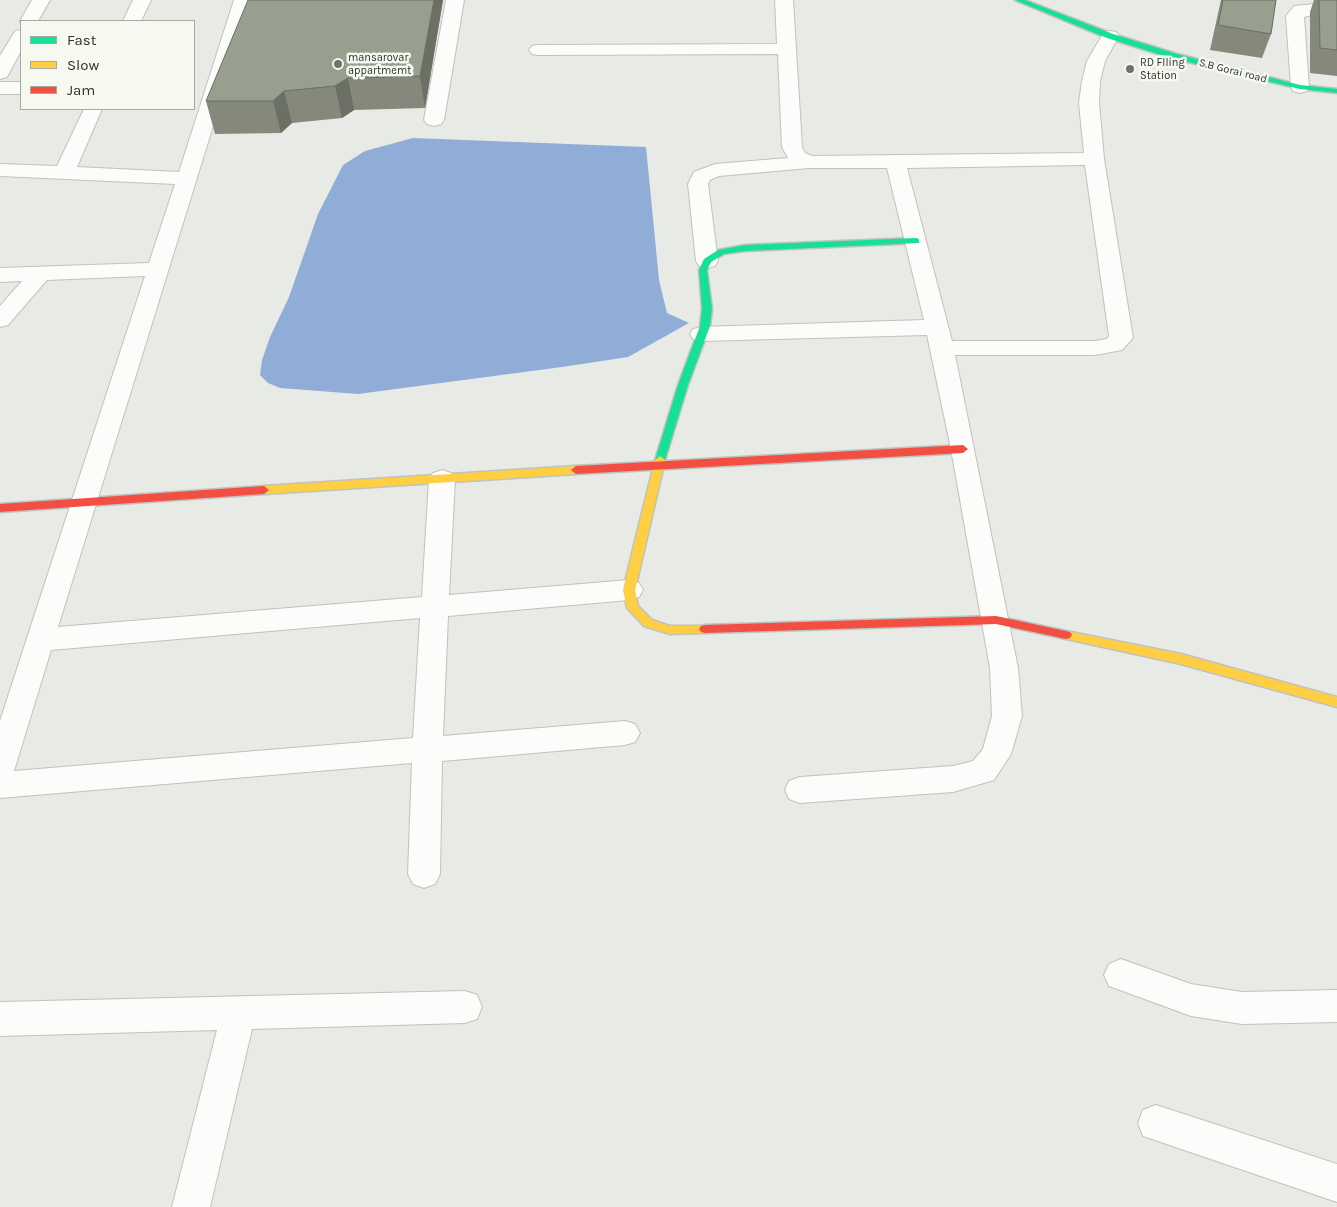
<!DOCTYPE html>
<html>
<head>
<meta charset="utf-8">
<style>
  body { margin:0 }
  #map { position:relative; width:1337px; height:1207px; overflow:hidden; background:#e8eae5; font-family:Karla,sans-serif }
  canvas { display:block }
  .legend { position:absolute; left:20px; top:20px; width:175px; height:90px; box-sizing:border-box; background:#f5f9f0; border:1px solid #a5a9a2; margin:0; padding:6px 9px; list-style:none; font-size:15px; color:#2e302c }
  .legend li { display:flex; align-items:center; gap:10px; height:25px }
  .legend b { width:25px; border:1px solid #a5a9a2 }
</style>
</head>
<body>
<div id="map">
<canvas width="1337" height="1207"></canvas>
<ul class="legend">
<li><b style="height:6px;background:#16e098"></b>Fast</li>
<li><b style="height:6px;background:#ffcf43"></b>Slow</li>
<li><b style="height:6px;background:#f24e42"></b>Jam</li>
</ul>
</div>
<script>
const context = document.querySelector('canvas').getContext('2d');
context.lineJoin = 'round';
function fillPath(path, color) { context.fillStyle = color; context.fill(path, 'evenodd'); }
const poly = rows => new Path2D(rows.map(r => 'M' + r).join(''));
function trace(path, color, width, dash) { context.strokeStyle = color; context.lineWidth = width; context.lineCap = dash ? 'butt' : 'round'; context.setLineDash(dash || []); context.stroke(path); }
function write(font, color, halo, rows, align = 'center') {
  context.font = font + ' Karla,sans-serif'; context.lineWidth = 5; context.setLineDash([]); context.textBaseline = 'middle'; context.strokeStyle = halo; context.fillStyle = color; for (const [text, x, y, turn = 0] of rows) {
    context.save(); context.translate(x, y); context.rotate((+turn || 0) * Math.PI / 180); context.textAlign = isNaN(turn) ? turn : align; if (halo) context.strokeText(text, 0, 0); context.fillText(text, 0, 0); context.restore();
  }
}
const water = poly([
  [413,138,646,147,659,280,667,313,689,323,628,357,562,367,358,394,280,388,268,383,260,375,262,360,270,337,289,297,318,214,343,165,365,151]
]);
const street = poly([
  [32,0,50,0,38,21,21,23,20,21,32,0],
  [133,0,151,0,141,21,123,21,133,0],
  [234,0,252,0,58,627,422,597,429,479,433,473,442,470,451,473,455,479,449,595,629,580,639,583,643,590,639,597,629,600,448,616,443,736,625,721,635,724,640,733,635,742,625,745,442,761,440,874,435,884,424,888,413,884,408,874,412,763,0,798,0,721,145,276,47,280,8,325,0,327,0,306,22,281,0,282,0,268,149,263,175,184,0,176,0,164,57,166,84,109,102,109,77,167,179,172,234,0],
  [420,618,413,738,14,771,51,650,420,618],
  [446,0,464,0,444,120,441,124,434,126,427,124,424,120,446,0],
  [775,0,793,0,802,147,805,153,812,156,1084,153,1079,103,1082,81,1087,61,1104,32,1110,31,1116,32,1119,36,1105,61,1100,81,1099,103,1104,159,1133,338,1122,350,1095,355,955,355,1018,668,1022,716,1011,754,994,780,953,792,800,803,789,799,785,790,789,781,800,777,953,766,973,761,983,749,992,716,990,668,951,449,927,335,701,341,693,339,690,334,693,329,701,327,924,320,887,168,809,168,719,176,710,180,708,184,718,261,715,266,707,268,699,266,696,261,688,184,694,172,715,164,788,158,782,147,778,54,538,55,532,54,529,50,532,46,538,45,777,44,775,0],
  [1085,165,1109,336,1107,339,1095,341,952,341,907,168,1085,165],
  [1315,4,1337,7,1337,17,1315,14,1304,17,1309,87,1307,91,1300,93,1293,91,1291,87,1286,16,1294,6,1315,4],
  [21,30,21,51,7,77,0,79,0,56,15,31,21,30],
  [0,82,21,82,21,94,0,94,0,82],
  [1121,959,1191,984,1242,992,1337,990,1337,1022,1242,1024,1191,1016,1109,986,1104,975,1109,964,1121,959],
  [465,991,477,995,482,1007,477,1019,465,1023,252,1029,210,1207,172,1207,217,1030,0,1036,0,1002,465,991],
  [1156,1105,1337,1164,1337,1202,1143,1136,1138,1123,1143,1110,1156,1105]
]);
const fast = poly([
  [1015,0,1025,0,1113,34,1177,54,1300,85,1337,89,1337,93,1300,89,1171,58,1107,38,1015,0],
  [916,238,919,239,919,243,745,251,724,254,711,262,707,270,712,309,710,326,688,385,665,460,660,464,656,463,655,460,678,385,700,326,702,309,699,270,704,259,718,250,745,245,916,238]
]);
const slow = poly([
  [660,456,665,460,635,590,638,606,652,620,670,626,709,626,711,629,709,632,705,633,670,634,644,626,627,608,623,590,655,460,660,456],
  [576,466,581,470,576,474,264,494,259,490,264,486,576,466],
  [1066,631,1181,654,1337,697,1337,707,1181,664,1062,638,1060,635,1062,632,1066,631]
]);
const jam = poly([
  [963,445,968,449,963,453,576,474,571,470,576,466,963,445],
  [264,486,269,490,264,494,0,512,0,504,264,486],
  [996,616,1066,631,1070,632,1072,635,1070,638,1066,639,996,624,705,633,701,632,699,629,701,626,705,625,996,616]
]);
const wall = poly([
  [443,0,425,108,354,110,342,118,292,123,281,133,215,134,206,101],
  [1221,0,1276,0,1271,34,1262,58,1210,50],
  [1314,0,1337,0,1337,76,1310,73,1310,12]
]);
const shadedWall = poly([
  [434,0,443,0,425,108,420,76],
  [348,78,354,110,342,118,335,86],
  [284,91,292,123,281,133,273,101]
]);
const building = poly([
  [248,0,434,0,420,76,348,78,335,86,284,91,273,101,206,101,248,0],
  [1223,0,1276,0,1271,34,1218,25,1223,0],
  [1319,0,1337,0,1337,50,1320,48,1319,0]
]);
const markers = [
  [338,64,5,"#6f716d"],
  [1130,69,5,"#6f716d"]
];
const farPoinames = [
  ["mansarovar",348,58],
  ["appartmemt",348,71],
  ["RD FIling",1140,63],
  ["Station",1140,76]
];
const farStreetnames = [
  ["S.B Gorai road",1233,71,14]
];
fillPath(water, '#90add7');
trace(street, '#c0c2be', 2);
trace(fast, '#c0c2be', 3);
trace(slow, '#c0c2be', 3);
trace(jam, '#c0c2be', 3);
fillPath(street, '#fcfcfb');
fillPath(fast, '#16e098');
fillPath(slow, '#ffcf43');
fillPath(jam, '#f24e42');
fillPath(wall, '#84897b');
fillPath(shadedWall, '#6b6f64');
fillPath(building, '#999f8f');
trace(building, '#6b6f64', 1);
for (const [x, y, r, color] of markers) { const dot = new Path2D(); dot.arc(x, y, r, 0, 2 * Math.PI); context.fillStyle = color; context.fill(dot); trace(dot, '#f5f9f0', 2); }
write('11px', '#2e302c', '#f5f9f0', farPoinames, 'left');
write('11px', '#2e302c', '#f5f9f0', farStreetnames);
</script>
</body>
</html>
